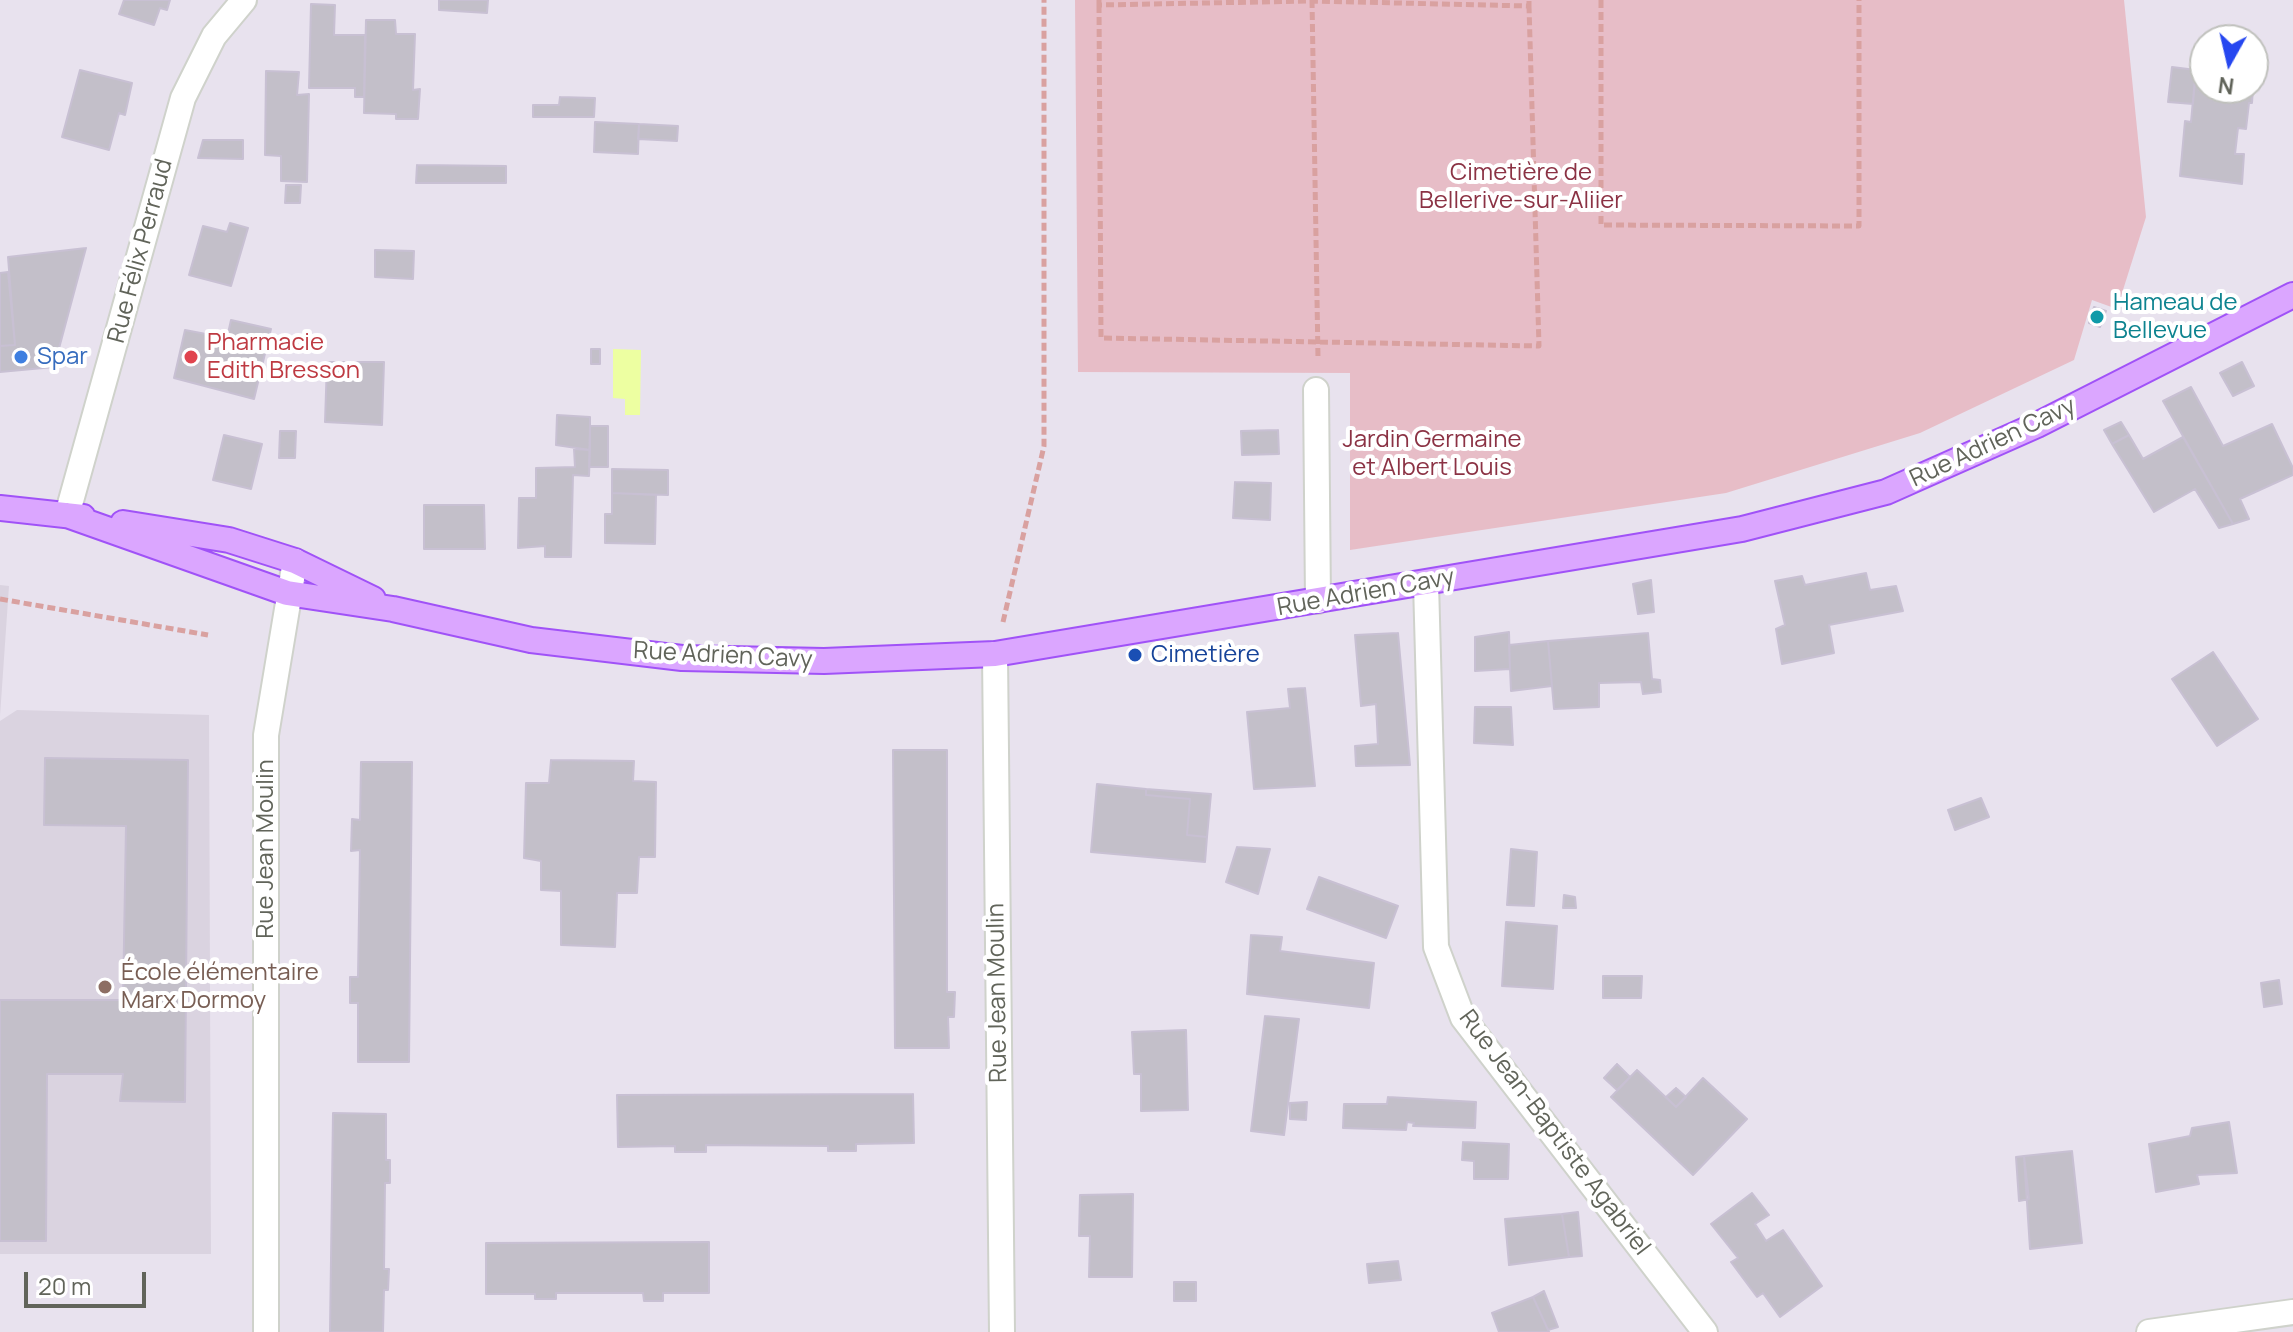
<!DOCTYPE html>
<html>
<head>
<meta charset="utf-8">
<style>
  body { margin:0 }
  #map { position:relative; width:2293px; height:1332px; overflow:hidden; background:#e8e2ee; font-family:Manrope,sans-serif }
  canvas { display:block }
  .north { position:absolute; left:2189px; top:24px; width:80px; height:80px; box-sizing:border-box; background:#fff; border:2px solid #c0c1bd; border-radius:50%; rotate:188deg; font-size:22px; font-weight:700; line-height:32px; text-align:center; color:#61645a }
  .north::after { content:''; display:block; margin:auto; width:28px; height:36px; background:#2647f0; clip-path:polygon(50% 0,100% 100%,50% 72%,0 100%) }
  .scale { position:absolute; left:24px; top:1272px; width:122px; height:36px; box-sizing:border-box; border:4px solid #61645a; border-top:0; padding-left:10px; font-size:24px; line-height:28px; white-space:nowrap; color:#61645a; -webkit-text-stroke:6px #fff; paint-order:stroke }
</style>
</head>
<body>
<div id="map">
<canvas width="2293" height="1332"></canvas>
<div class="north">N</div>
<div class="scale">20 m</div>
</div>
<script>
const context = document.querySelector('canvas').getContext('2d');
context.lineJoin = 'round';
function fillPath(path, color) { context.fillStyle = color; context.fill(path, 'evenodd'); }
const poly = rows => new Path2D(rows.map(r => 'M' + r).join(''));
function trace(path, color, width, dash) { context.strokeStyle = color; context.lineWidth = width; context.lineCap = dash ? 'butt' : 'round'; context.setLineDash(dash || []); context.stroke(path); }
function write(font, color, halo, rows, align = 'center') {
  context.font = font + ' Manrope,sans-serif'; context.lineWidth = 8; context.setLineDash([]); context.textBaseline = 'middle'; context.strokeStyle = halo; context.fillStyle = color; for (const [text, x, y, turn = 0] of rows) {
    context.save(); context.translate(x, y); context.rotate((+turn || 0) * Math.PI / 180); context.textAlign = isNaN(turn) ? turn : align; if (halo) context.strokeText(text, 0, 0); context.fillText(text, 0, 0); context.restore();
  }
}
const education = poly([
  [0,585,9,586,0,716],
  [17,710,209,715,211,1254,0,1254,0,721]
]);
const green = poly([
  [1075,0,2124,0,2146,217,2117,309,2092,300,2074,360,1920,433,1726,493,1350,550,1350,373,1078,372]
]);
const water = poly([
  [613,349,641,350,640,415,625,415,625,399,613,398]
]);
const building = poly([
  [124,0,170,0,167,10,160,8,154,25,119,14,124,0],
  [439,0,488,0,487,13,439,10,439,0],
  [311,4,335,5,334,35,365,35,364,97,355,97,355,88,309,88,311,4],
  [366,20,395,20,396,34,415,34,413,90,420,89,418,119,396,119,396,114,364,113,366,20],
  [2172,67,2196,70,2193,104,2168,102,2172,67],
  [2196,67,2205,68,2205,88,2253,88,2254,73,2252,103,2249,103,2246,129,2238,128,2235,154,2244,154,2242,184,2180,176,2185,121,2191,122,2196,67],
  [80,70,132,83,125,115,119,113,109,150,62,137,80,70],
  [266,71,299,72,297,95,309,94,307,182,281,181,281,156,265,155,266,71],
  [560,97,595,98,594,117,533,117,533,105,559,105,560,97],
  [595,122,639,124,638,154,594,152,595,122],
  [639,124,678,126,677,141,638,139,639,124],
  [203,140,243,140,243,159,198,158,203,140],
  [417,165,506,166,506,183,416,183,417,165],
  [286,185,301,185,300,203,285,203,286,185],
  [230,223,248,228,231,286,189,275,203,226,227,232,230,223],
  [86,248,54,367,0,372,0,346,15,345,8,257,86,248],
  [375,250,414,251,413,279,375,277,375,250],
  [8,272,15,345,0,346,0,273,8,272],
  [2094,307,2106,311,2100,327,2089,323,2094,307],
  [231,320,271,329,254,399,174,378,185,330,227,338,231,320],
  [591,349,600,349,600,364,591,364,591,349],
  [327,362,384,362,382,425,325,422,327,362],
  [2242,362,2254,386,2233,396,2220,373,2242,362],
  [2191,387,2223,446,2272,424,2293,468,2293,475,2240,499,2249,519,2233,524,2163,401,2191,387],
  [557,415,590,417,590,450,556,445,557,415],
  [2121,422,2129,435,2112,444,2104,430,2121,422],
  [590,426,608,426,608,467,589,467,590,426],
  [1278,430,1279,454,1242,455,1241,431,1278,430],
  [280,431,296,431,295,458,279,458,280,431],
  [224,435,262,444,251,489,213,480,224,435],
  [2129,435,2143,459,2183,437,2233,524,2219,528,2195,489,2154,512,2112,444,2129,435],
  [574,449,590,450,589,476,573,475,571,557,545,557,545,546,518,548,519,498,536,498,536,468,575,467,574,449],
  [612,469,668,470,668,495,612,493,612,469],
  [1235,482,1271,483,1270,520,1233,518,1235,482],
  [612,493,656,495,655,544,605,543,605,514,612,514,612,493],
  [424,505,484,505,485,549,424,549,424,505],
  [1866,573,1870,590,1896,586,1903,611,1829,625,1834,653,1782,664,1776,629,1785,625,1775,581,1802,576,1805,585,1866,573],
  [1651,580,1654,612,1638,614,1633,584,1651,580],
  [1509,632,1510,669,1475,671,1475,637,1509,632],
  [1398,633,1410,765,1356,766,1355,746,1378,744,1376,704,1361,706,1355,635,1398,633],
  [1648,633,1652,679,1660,680,1661,692,1643,694,1641,682,1599,683,1599,707,1554,709,1548,641,1648,633],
  [1548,641,1552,686,1511,691,1509,645,1548,641],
  [2213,652,2258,719,2217,746,2172,679,2213,652],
  [1305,688,1315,786,1254,789,1247,712,1290,708,1288,689,1305,688],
  [1475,707,1511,707,1513,745,1474,743,1475,707],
  [893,750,947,750,947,992,955,992,954,1017,948,1017,949,1048,895,1048,893,750],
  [45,758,188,760,185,1102,120,1101,123,1074,47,1074,46,1241,0,1241,0,1000,123,1000,126,826,44,825,45,758],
  [551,760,634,761,633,781,656,782,655,857,639,857,637,893,617,893,615,947,561,945,561,891,541,890,541,861,524,858,526,783,549,783,551,760],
  [361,762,412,762,409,1062,358,1062,358,1003,350,1003,350,977,358,977,360,850,351,851,352,819,360,820,361,762],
  [1097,784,1146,789,1146,795,1190,799,1187,835,1207,837,1205,862,1091,852,1097,784],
  [1146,789,1211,794,1207,837,1187,835,1190,799,1146,795,1146,789],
  [1981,798,1989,817,1955,830,1948,810,1981,798],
  [1237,847,1270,849,1258,894,1226,882,1237,847],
  [1511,849,1537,852,1534,906,1507,905,1511,849],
  [1319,877,1398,906,1386,938,1307,909,1319,877],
  [1564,895,1575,897,1576,908,1563,908,1564,895],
  [1506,922,1557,926,1553,989,1502,986,1506,922],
  [1251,935,1282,937,1280,951,1374,963,1369,1008,1247,994,1251,935],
  [1603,976,1642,976,1641,998,1603,998,1603,976],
  [2279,980,2282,1004,2264,1007,2261,983,2279,980],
  [1265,1016,1299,1019,1284,1135,1251,1131,1265,1016],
  [1186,1030,1188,1110,1141,1111,1141,1074,1134,1074,1132,1032,1186,1030],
  [1617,1064,1630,1077,1617,1090,1604,1078,1617,1064],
  [1637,1070,1676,1107,1703,1078,1747,1119,1693,1175,1611,1097,1637,1070],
  [1676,1088,1686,1097,1676,1107,1666,1097,1676,1088],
  [913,1094,914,1143,856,1144,856,1151,828,1151,828,1146,706,1145,706,1152,675,1152,675,1146,618,1147,617,1095,913,1094],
  [1388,1097,1476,1102,1475,1128,1413,1126,1414,1123,1407,1122,1406,1130,1343,1128,1344,1104,1387,1104,1388,1097],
  [1307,1102,1306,1120,1290,1119,1290,1103,1307,1102],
  [333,1113,386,1114,386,1160,390,1160,390,1183,385,1183,384,1269,389,1269,388,1290,384,1290,383,1332,330,1332,333,1113],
  [2229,1122,2237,1173,2197,1175,2199,1184,2156,1192,2149,1144,2190,1136,2192,1128,2229,1122],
  [1463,1142,1509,1144,1508,1179,1474,1179,1474,1161,1462,1160,1463,1142],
  [2072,1151,2082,1243,2030,1249,2024,1156,2072,1151],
  [2024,1156,2029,1199,2019,1201,2016,1157,2024,1156],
  [1752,1193,1769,1215,1755,1224,1766,1241,1783,1230,1822,1286,1780,1317,1763,1293,1757,1297,1731,1262,1738,1258,1711,1224,1752,1193],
  [1133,1194,1132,1277,1089,1277,1090,1236,1079,1236,1080,1195,1133,1194],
  [1578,1212,1582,1256,1569,1257,1562,1214,1578,1212],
  [1562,1214,1569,1257,1509,1265,1505,1219,1562,1214],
  [709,1242,709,1293,663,1293,663,1301,644,1301,643,1293,556,1293,556,1299,535,1299,535,1294,486,1294,486,1243,709,1242],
  [1398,1261,1401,1280,1369,1283,1367,1264,1398,1261],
  [1174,1282,1196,1282,1196,1301,1174,1301,1174,1282],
  [1544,1291,1558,1327,1548,1330,1533,1297,1544,1291],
  [1533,1297,1549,1332,1499,1332,1492,1313,1533,1297]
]);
const path = poly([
  [1099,0,1099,5,1312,1,1529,6,1529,0],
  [1312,0,1318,358],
  [1601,0,1601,225,1859,226,1859,0],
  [1099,5,1101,338,1539,346,1529,6],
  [0,599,208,635],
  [1003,622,1044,446,1044,0]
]);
const minor = poly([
  [1316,390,1318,601],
  [67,515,183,98,214,36,244,0],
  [1426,583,1436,947,1463,1018,1705,1332],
  [995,654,1002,1332],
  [266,1332,266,735,295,561],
  [2149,1332,2293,1312]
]);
const major = poly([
  [0,508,83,517],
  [67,515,287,593,393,609,531,640,682,658,824,661,995,654,1742,529,1886,492,2037,425,2293,295],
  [123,523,229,540,295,561,373,599]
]);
const markers = [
  [2097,317,8,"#0f9aa8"],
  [21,357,8,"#3f7fe0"],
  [191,357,8,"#e0444e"],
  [1135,655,8,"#1a4fb4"],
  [105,987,8,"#8d6e63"]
];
const parkNames = [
  ["Cimetière de",1521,173],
  ["Bellerive-sur-Aliier",1521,201],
  ["Jardin Germaine",1432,440],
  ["et Albert Louis",1432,468]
];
const streetNames = [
  ["Rue Félix Perraud",141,251,-75],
  ["Rue Adrien Cavy",1993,443,-25],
  ["Rue Adrien Cavy",1366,593,-10],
  ["Rue Adrien Cavy",723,656,3],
  ["Rue Jean Moulin",266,849,-90],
  ["Rue Jean Moulin",998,993,-91],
  ["Rue Jean-Baptiste Agabriel",1554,1133,53]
];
const cultureNames = [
  ["Hameau de",2113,303],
  ["Bellevue",2113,331]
];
const healthNames = [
  ["Pharmacie",207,343],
  ["Edith Bresson",207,371]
];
const shopNames = [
  ["Spar",37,357]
];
const transitNames = [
  ["Cimetière",1151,655]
];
const educationNames = [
  ["École élémentaire",121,973],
  ["Marx Dormoy",121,1001]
];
fillPath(education, '#dad3e0');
fillPath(green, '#e7bdc7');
fillPath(water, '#edffa1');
fillPath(building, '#c3bfc9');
trace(building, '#c8c0d3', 2);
trace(minor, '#cfd2cb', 28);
trace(major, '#a052f7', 28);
trace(path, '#d9a1a0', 5, [8, 4]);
trace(minor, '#fff', 24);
trace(major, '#dba6ff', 24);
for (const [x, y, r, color] of markers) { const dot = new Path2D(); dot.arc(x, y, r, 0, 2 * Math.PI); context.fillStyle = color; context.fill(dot); trace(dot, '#fff', 3); }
write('24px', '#8b3244', '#fff', parkNames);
write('24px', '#61645a', '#fff', streetNames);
write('24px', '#0d838f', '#fff', cultureNames, 'left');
write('24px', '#be3a42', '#fff', healthNames, 'left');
write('24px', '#366cbe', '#fff', shopNames, 'left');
write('24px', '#164399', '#fff', transitNames, 'left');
write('24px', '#785e54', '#fff', educationNames, 'left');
</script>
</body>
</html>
